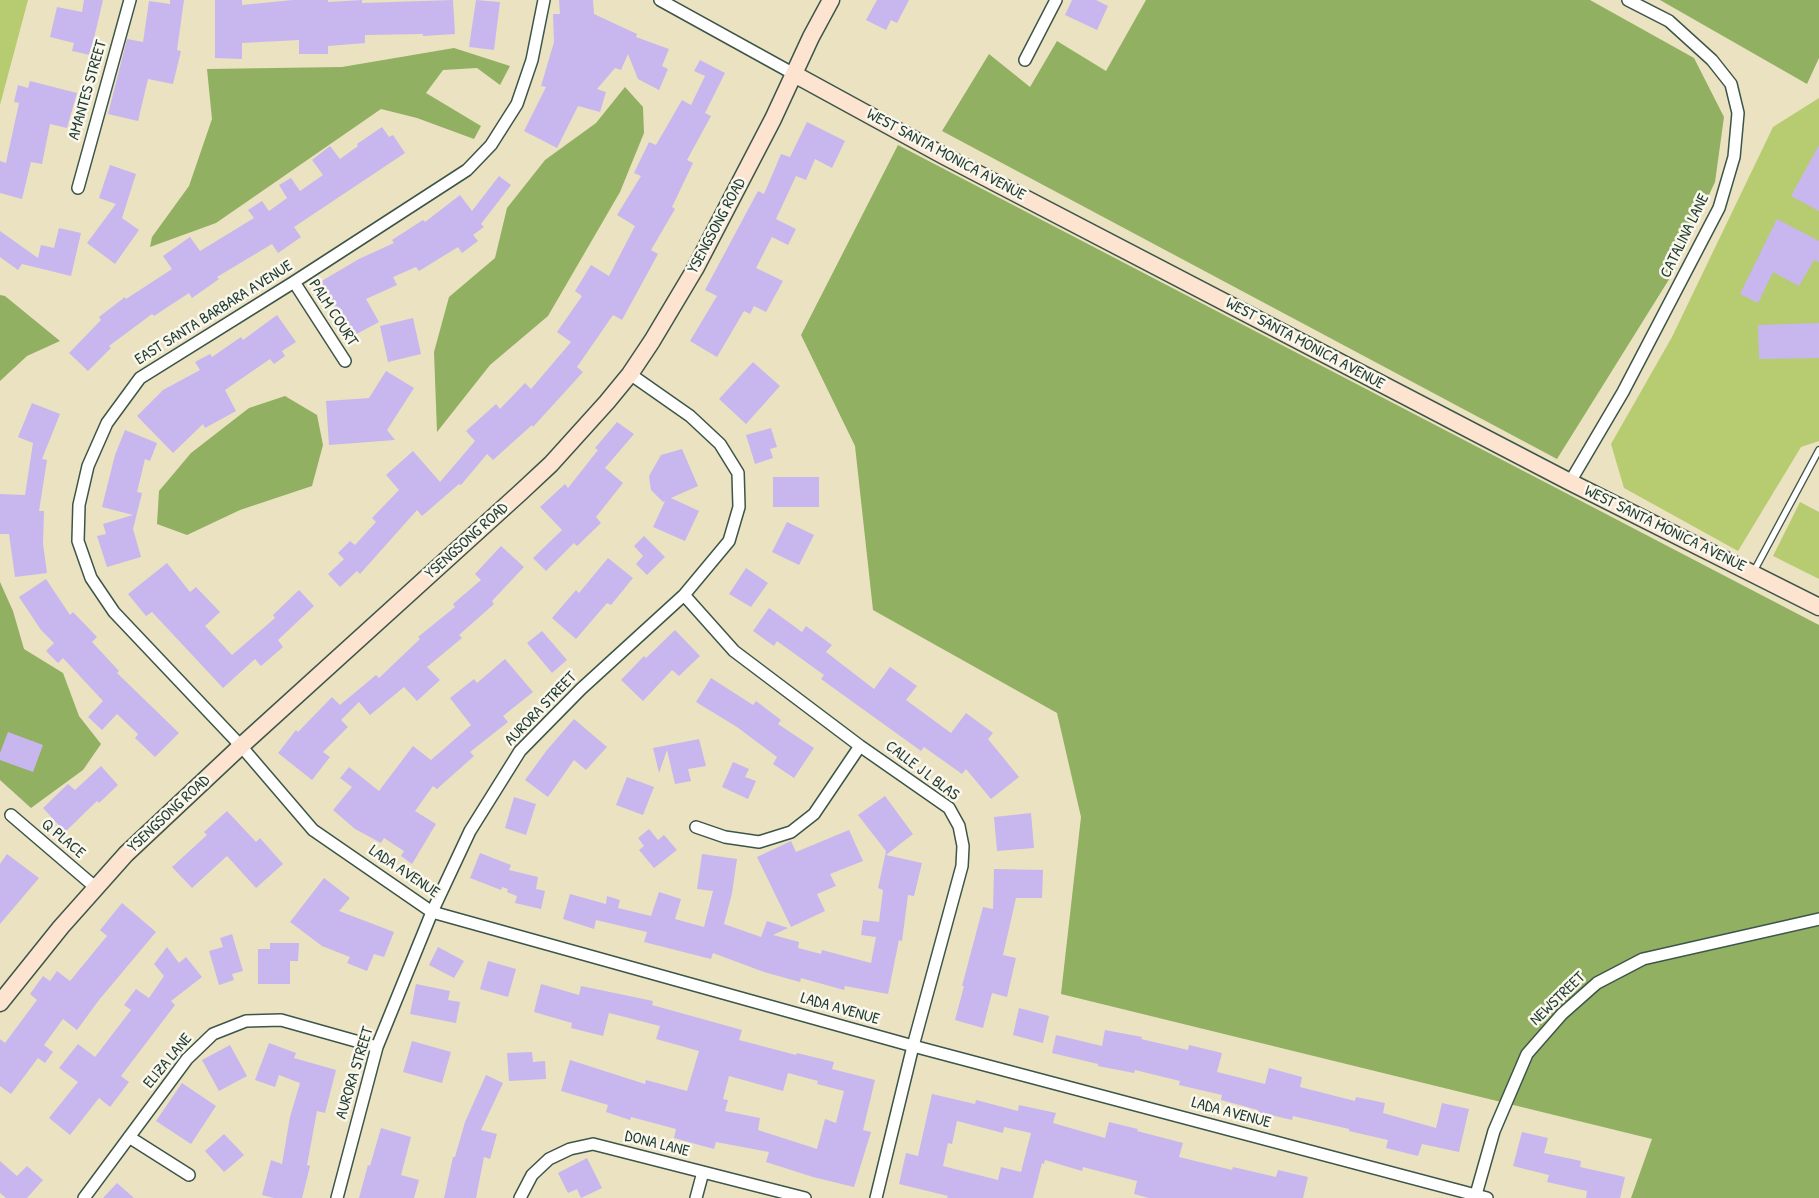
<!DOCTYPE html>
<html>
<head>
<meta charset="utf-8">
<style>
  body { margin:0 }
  canvas { display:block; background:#eae2c0 }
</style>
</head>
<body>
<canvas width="1819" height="1198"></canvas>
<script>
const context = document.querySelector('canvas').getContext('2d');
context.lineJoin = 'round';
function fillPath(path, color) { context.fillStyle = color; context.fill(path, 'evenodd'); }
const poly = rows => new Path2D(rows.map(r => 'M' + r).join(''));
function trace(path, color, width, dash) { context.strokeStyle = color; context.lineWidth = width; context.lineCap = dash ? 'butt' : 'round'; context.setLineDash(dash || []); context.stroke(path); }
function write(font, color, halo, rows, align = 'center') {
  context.font = font + ' "Patrick Hand",sans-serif'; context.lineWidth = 5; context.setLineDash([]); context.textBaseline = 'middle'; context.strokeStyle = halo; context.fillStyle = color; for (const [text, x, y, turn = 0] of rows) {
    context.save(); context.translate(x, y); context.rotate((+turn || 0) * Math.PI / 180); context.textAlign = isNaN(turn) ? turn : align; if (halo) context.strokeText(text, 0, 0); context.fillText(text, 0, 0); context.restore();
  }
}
const green = poly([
  [0,0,28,0,0,105],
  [1819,98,1819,441,1801,447,1738,551,1624,488,1611,444,1672,337,1773,127],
  [1800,502,1819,512,1819,579,1773,556]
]);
const forest = poly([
  [1146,0,1590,0,1694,58,1724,117,1715,182,1673,273,1557,459,942,131,989,54,1030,87,1057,41,1106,71],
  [1660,0,1819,0,1819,58,1807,84],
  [454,48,510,66,500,85,477,68,443,70,426,93,481,126,474,139,417,118,381,109,216,223,150,247,152,237,189,186,212,119,207,69,342,67],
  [625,87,643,107,644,133,620,192,548,316,490,365,437,432,434,352,449,297,495,258,507,208,545,160,596,123],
  [898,145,1819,625,1819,1198,1631,1198,1652,1139,1061,994,1081,817,1057,713,873,610,855,446,801,335],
  [0,295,5,296,60,341,27,356,0,381],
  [285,396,317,415,323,445,312,486,240,510,187,535,157,524,159,491,191,453,249,408],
  [0,582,13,611,24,649,63,673,79,716,101,744,83,770,31,808,0,780]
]);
const building = poly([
  [84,0,103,0,90,55,72,51,74,43,50,37,57,7,82,12],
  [170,0,184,0,177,50,181,51,173,84,148,79,138,121,108,114,127,39,143,42,149,1,170,4],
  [215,0,242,0,242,5,293,0,328,0,328,2,362,0,362,3,453,0,455,34,423,36,423,34,365,35,365,43,328,46,328,54,299,54,299,40,242,43,242,59,215,58],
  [476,0,500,2,494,50,469,47],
  [559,0,593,0,594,14,637,34,636,37,669,49,662,66,668,69,659,90,638,79,628,54,621,70,615,68,597,89,606,92,600,112,578,106,557,148,524,131,546,87,541,86,554,42,553,14,560,14],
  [877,0,909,0,897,23,891,20,886,30,866,20],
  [1072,0,1096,0,1108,6,1097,30,1065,15],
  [700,60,725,73,705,113,711,116,687,160,693,163,672,207,675,209,651,250,658,254,622,320,613,315,577,367,583,372,533,427,532,425,493,460,487,454,461,485,459,484,422,516,417,510,360,574,357,571,340,587,328,574,344,559,338,553,350,541,355,545,376,522,372,518,399,490,386,475,413,451,440,482,475,441,466,431,496,404,500,409,525,383,531,389,571,342,557,332,582,296,575,291,591,265,609,276,635,226,617,215,641,176,634,173,649,142,656,145,682,100,691,105,705,76,694,71],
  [30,81,77,93,67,128,50,124,42,164,31,162,22,199,0,193,0,161,6,163,19,103,14,102,18,85,28,88],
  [807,122,845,141,832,168,815,159,806,180,796,176,776,219,796,229,788,245,772,237,756,268,783,281,766,312,754,306,750,314,744,311,717,357,690,341,717,296,705,290,758,191,764,194,781,154,790,157],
  [382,127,389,137,393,135,405,153,294,227,301,237,278,253,272,244,217,277,219,279,192,298,189,293,154,316,152,314,109,346,111,348,88,371,69,353,101,320,99,317,125,297,126,299,172,269,163,256,190,237,200,251,254,218,248,210,262,201,269,211,287,198,279,185,291,178,300,191,323,175,312,160,330,146,340,159,358,146,357,144],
  [1819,145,1819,211,1791,196],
  [110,165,136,174,122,218,139,230,115,264,87,243,116,204,99,198],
  [499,176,511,185,481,224,484,227,473,235,478,241,462,253,458,247,419,271,416,267,393,277,397,285,366,299,379,322,351,337,320,282,359,259,394,243,392,240,423,220,425,222,460,195,472,211],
  [1777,219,1819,241,1819,262,1814,260,1799,286,1773,272,1758,303,1740,294],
  [59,228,81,233,71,276,22,264,18,270,0,257,0,231,38,258,41,245,54,248],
  [277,315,296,342,282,351,285,356,274,364,270,359,225,390,236,411,205,428,203,424,173,453,137,416,163,390,200,370,195,362,210,354,212,357,241,337,243,340],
  [413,318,421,354,388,362,380,326],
  [1819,323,1819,358,1759,359,1758,325],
  [753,362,780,386,746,424,719,399],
  [386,371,414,388,387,430,395,440,329,445,326,401,369,398],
  [32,403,60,414,42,459,47,460,39,511,44,511,43,544,47,573,15,577,9,534,0,534,0,494,25,495,33,443,18,437],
  [617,422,634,434,605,468,623,483,596,517,601,523,577,546,574,543,546,571,533,558,562,530,540,507,565,484,568,488,598,450,595,448],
  [771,428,777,447,770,449,773,458,755,464,746,435],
  [125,430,157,443,150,461,145,459,137,492,142,493,133,529,141,557,107,567,97,536,106,534,103,524,133,515,102,507,115,455],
  [682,449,698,486,671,498,699,511,685,541,653,527,665,501,663,502,651,490,649,476,661,455],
  [773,477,819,477,819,507,773,507],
  [787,522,814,535,799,565,772,552],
  [644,536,665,557,647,575,636,564,643,556,634,546],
  [501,546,524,567,492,601,494,604,459,635,462,638,427,667,440,680,417,701,404,687,370,715,359,702,341,720,348,727,323,752,330,757,312,780,278,753,296,730,298,732,332,697,340,705,376,675,379,678,420,639,418,637,455,607,453,604,481,580,475,574],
  [608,558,633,578,611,605,607,603,576,639,552,618,576,590,579,593],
  [167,563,190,592,196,587,220,612,205,626,232,655,275,618,273,615,299,590,314,606,278,640,283,647,261,666,255,659,223,688,152,612,146,616,128,594],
  [746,568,768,583,751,607,729,594],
  [46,579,70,615,73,612,97,637,92,642,119,671,117,673,179,733,155,757,135,738,138,734,117,714,102,730,88,717,103,701,63,658,58,663,46,651,54,643,41,630,19,597],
  [769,608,802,632,806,626,832,645,826,652,874,689,890,667,917,686,906,700,951,733,966,713,993,733,988,739,1019,777,991,799,966,769,962,774,924,747,921,751,821,679,824,675,777,641,774,646,753,631],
  [675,630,700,656,679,676,672,670,643,701,621,680,644,656,646,658],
  [542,631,567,660,552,673,527,643],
  [505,659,533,692,503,716,508,722,470,752,474,756,437,789,433,786,415,811,436,824,412,864,401,856,404,851,384,838,381,843,355,829,333,810,352,787,340,778,349,767,379,791,413,746,431,760,471,725,450,698,474,679,477,683],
  [711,678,753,705,756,701,781,720,778,724,814,748,794,778,773,764,777,757,737,727,696,702],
  [574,719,607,747,586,770,574,760,548,797,525,780,547,750],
  [8,732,43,745,33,772,0,760,0,753],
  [699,739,706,766,688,769,691,781,675,784,667,750,659,773,653,748],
  [733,762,749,769,745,777,756,781,748,799,722,787],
  [101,766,118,785,99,803,97,801,65,832,43,808,68,784,75,790],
  [627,777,654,787,643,815,616,805],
  [885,796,913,834,886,855,922,863,914,896,908,895,902,941,899,940,888,994,845,986,844,990,801,978,800,982,764,972,713,953,711,959,644,942,647,932,596,920,594,929,563,919,570,894,606,904,607,896,620,900,618,908,651,916,659,892,681,899,675,919,704,927,713,891,697,889,702,854,737,859,732,893,724,924,761,937,767,921,788,928,773,935,799,942,798,948,821,954,822,950,871,963,876,937,861,935,863,920,879,922,883,890,878,888,886,851,858,815],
  [514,797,536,804,526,835,505,828],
  [227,811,256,842,260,838,283,864,256,888,227,856,192,888,172,867,207,835,204,832],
  [1031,813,1034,848,997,851,994,817],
  [649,829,658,840,664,835,677,850,654,868,639,850,644,846,638,838],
  [849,830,863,861,830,874,836,886,817,894,825,911,791,927,757,857,791,841,796,852],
  [480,853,511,865,509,870,538,877,536,889,545,891,541,909,515,903,517,896,507,892,508,889,502,887,501,890,470,878],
  [7,854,39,878,0,924,0,864],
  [994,869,1043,870,1042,898,1016,898,1003,955,1016,958,1007,997,992,993,983,1028,955,1020,964,986,962,986,983,907,993,909],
  [324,878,350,898,339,911,394,932,384,957,374,954,367,971,347,963,350,957,322,946,290,922],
  [122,903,156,932,99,1000,77,1030,63,1019,44,1045,53,1052,45,1063,38,1058,11,1094,0,1086,0,1039,5,1043,37,1000,30,994,43,976,50,981,57,971,70,981,107,936,100,930],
  [232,934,243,971,232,974,234,980,219,985,209,951,223,947,220,938],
  [270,943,299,943,298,961,290,961,290,984,258,984,258,949,270,949],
  [167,947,179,963,186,957,202,977,171,1001,175,1005,121,1076,129,1082,110,1107,99,1098,70,1135,49,1118,78,1082,59,1068,78,1044,95,1057,131,1010,124,1005,136,989,149,998,164,976,154,964],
  [438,947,464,961,454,978,429,965],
  [488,961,516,969,508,997,480,989],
  [416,984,450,991,448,1000,460,1002,456,1023,410,1014],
  [541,984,579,995,581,986,653,1001,652,1005,742,1030,739,1040,796,1055,797,1053,834,1062,832,1069,875,1080,863,1130,871,1132,854,1187,813,1177,766,1162,769,1152,716,1142,714,1149,674,1138,676,1129,631,1117,630,1120,606,1112,608,1105,561,1091,570,1060,645,1084,646,1080,687,1091,699,1051,656,1039,660,1026,609,1013,603,1036,571,1028,572,1023,534,1012],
  [788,1073,818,1081,817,1084,844,1091,836,1123,825,1119,817,1149,758,1130,760,1118,725,1111,728,1100,723,1099,729,1076,783,1091],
  [1019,1008,1049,1016,1043,1043,1013,1035],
  [1105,1030,1142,1037,1141,1039,1188,1050,1189,1045,1222,1053,1217,1072,1265,1084,1269,1068,1302,1077,1300,1087,1355,1101,1356,1097,1385,1103,1383,1113,1436,1128,1442,1103,1469,1109,1459,1152,1422,1144,1418,1156,1386,1148,1388,1140,1349,1131,1349,1129,1293,1116,1292,1120,1258,1112,1258,1110,1221,1100,1222,1095,1179,1085,1180,1081,1135,1070,1134,1073,1098,1066,1098,1064,1052,1053,1056,1035,1102,1046],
  [412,1041,451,1052,442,1083,403,1072],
  [269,1043,296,1053,294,1058,336,1070,325,1113,317,1111,307,1165,310,1166,302,1198,274,1198,262,1195,271,1160,282,1164,290,1117,300,1083,279,1075,275,1087,255,1080],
  [230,1045,247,1076,219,1091,202,1060],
  [532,1052,533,1062,545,1061,546,1079,509,1081,507,1053],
  [486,1075,503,1083,481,1130,497,1134,490,1159,484,1157,476,1198,444,1198,453,1157,455,1157,465,1122],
  [182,1083,216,1106,191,1144,156,1121],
  [932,1094,975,1104,976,1100,1018,1111,1019,1105,1056,1113,1053,1123,1105,1138,1109,1122,1138,1129,1137,1131,1183,1143,1179,1157,1232,1170,1233,1167,1276,1177,1278,1170,1308,1177,1303,1198,1149,1198,1134,1194,1137,1181,1083,1167,1082,1171,1045,1160,1044,1164,1042,1163,1033,1198,947,1198,948,1196,899,1184,906,1153,918,1156],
  [957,1121,1003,1133,1004,1127,1031,1133,1021,1172,1001,1167,998,1180,943,1166,948,1143,952,1144],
  [381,1128,411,1137,401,1175,419,1180,414,1198,359,1198,368,1165,370,1166],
  [1522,1132,1548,1138,1544,1153,1581,1161,1580,1167,1625,1177,1620,1198,1586,1198,1587,1191,1547,1182,1549,1175,1513,1166],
  [224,1134,244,1155,224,1172,205,1151],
  [587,1158,602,1188,581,1198,577,1189,568,1193,558,1173],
  [0,1161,17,1176,27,1166,43,1180,27,1198,6,1198,0,1193],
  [117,1183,134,1198,103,1198]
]);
const lane = poly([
  [1754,571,1819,450]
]);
const street = poly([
  [544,0,532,60,517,104,491,145,467,170,294,282,140,378,107,423,88,466,79,505,78,541,91,578,114,612,241,746,313,830,432,912,913,1046,1487,1198],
  [660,0,794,74],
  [1025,60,1056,0],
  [78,188,130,0],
  [294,282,345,361],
  [1570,482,1623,392,1719,208,1734,157,1738,113,1731,84,1712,60,1669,21,1628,0],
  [684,595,734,651,860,746,949,808,959,826,963,846,962,866,913,1046,876,1198],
  [11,815,95,887],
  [696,827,725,837,759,842,791,832,814,814,860,746],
  [129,1137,189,1175],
  [84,1198,187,1059,213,1034,246,1021,281,1020,377,1047],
  [337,1198,377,1047,432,912,470,831,520,751,581,689,684,595,729,541,739,507,738,473,720,444,690,416,630,374],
  [520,1198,532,1175,549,1159,570,1149,593,1144,805,1198],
  [696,1198,703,1172],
  [1475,1198,1494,1131,1527,1054,1562,1014,1597,983,1643,959,1819,919]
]);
const secondary = poly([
  [794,74,944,156,1570,482,1819,607],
  [0,1003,61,927,126,854,241,746,521,492,551,464,607,402,630,374,652,341,695,269,773,119,811,37,831,0]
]);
const streetNames = [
  ["AMANTES STREET",88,90,-74],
  ["WEST SANTA MONICA AVENUE",946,155,28],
  ["YSENGSONG ROAD",717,226,-62],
  ["CATALINA LANE",1685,236,-64],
  ["EAST SANTA BARBARA AVENUE",214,313,-32],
  ["PALM COURT",333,313,57],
  ["WEST SANTA MONICA AVENUE",1305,344,28],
  ["WEST SANTA MONICA AVENUE",1665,529,26],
  ["YSENGSONG ROAD",467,541,-42],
  ["AURORA STREET",541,709,-46],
  ["CALLE J L BLAS",922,771,37],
  ["YSENGSONG ROAD",169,814,-43],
  ["Q PLACE",63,839,40],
  ["LADA AVENUE",404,872,34],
  ["NEWSTREET",1558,999,-44],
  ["LADA AVENUE",840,1009,16],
  ["ELIZA LANE",168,1061,-50],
  ["AURORA STREET",355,1073,-73],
  ["LADA AVENUE",1231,1113,15],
  ["DONA LANE",657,1144,14]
];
fillPath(green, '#b7cc70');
fillPath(forest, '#91b062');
fillPath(building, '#c8b7ee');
trace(lane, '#3d5649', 8);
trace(street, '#3d5649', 14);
trace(secondary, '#3d5649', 19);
trace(lane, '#fff', 5.5);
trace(street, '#fff', 11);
trace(secondary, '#fde4d1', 16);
write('16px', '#1f3d34', '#fbf7ec', streetNames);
</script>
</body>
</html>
